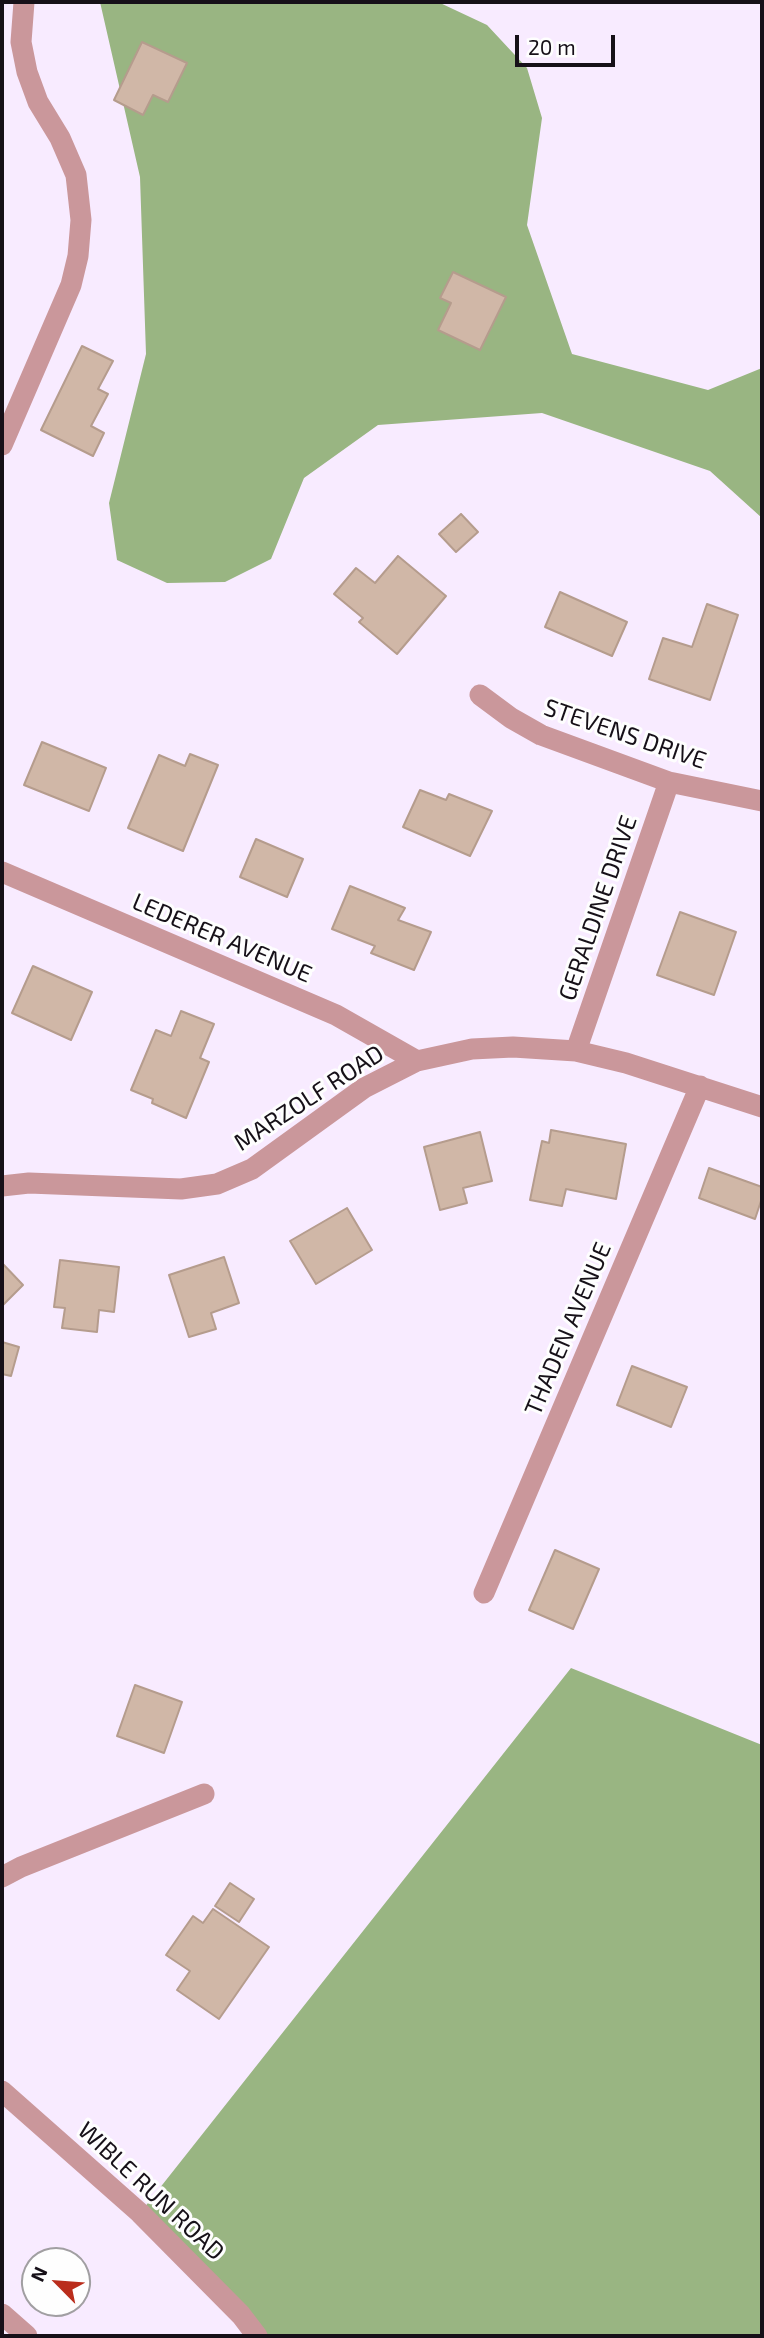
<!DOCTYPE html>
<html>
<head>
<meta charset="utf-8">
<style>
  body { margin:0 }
  #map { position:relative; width:764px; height:2338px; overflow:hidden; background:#f8ebff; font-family:"Exo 2",sans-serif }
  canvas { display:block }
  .frame { position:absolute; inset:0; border:4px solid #161018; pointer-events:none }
  .north { position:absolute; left:21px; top:2247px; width:70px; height:70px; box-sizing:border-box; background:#fefefe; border:2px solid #a19fa2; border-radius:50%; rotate:295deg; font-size:19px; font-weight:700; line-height:28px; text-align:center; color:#161018 }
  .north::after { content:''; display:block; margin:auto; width:24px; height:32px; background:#ba2d1c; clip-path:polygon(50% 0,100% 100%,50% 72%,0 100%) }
  .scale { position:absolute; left:515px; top:35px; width:100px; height:32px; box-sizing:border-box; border:4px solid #161018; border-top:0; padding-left:9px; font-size:21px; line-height:24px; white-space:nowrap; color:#161018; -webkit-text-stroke:5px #fefefe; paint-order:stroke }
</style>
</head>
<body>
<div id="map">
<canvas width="764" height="2338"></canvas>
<div class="frame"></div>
<div class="north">N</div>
<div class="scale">20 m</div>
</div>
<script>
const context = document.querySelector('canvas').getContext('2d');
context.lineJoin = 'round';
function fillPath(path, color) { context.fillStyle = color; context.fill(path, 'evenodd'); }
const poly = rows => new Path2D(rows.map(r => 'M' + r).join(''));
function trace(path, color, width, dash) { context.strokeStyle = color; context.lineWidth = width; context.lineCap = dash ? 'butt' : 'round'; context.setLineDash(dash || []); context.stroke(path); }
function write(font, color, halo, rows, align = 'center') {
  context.font = font + ' "Exo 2",sans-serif'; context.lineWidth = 6; context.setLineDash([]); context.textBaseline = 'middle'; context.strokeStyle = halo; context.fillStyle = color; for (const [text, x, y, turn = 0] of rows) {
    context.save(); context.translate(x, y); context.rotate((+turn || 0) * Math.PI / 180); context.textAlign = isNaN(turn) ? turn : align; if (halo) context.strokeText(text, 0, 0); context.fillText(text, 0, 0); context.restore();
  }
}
const forest = poly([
  [100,2,438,2,487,25,527,68,542,118,527,225,572,354,708,390,762,368,762,518,710,471,542,413,378,425,304,478,271,559,225,582,167,583,117,560,109,503,146,354,140,177],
  [571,1668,762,1745,762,2336,257,2336,140,2213]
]);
const building = poly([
  [142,42,187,63,168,102,153,95,143,115,114,100,142,42],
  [453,272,506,297,480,350,438,330,451,303,440,298,453,272],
  [82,346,113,361,98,389,108,394,91,426,104,433,93,456,41,430,82,346],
  [461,514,478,532,456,552,439,534,461,514],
  [398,556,446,596,397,654,359,622,363,618,334,594,356,568,375,583,398,556],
  [560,592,627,622,612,656,545,627,560,592],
  [707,604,738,615,710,700,649,679,663,638,692,647,707,604],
  [42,742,106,768,89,811,24,785,42,742],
  [190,754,218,765,183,851,128,828,159,755,185,766,190,754],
  [420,790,446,800,449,794,492,811,470,856,403,827,420,790],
  [256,839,303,859,287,897,240,877,256,839],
  [350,886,405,908,398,920,431,932,414,970,371,953,375,946,332,929,350,886],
  [680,912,736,932,714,995,657,975,680,912],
  [33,966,92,992,71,1040,12,1013,33,966],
  [181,1011,214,1024,200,1058,209,1062,186,1118,152,1103,153,1099,131,1090,156,1030,171,1036,181,1011],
  [551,1130,626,1144,616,1199,566,1189,562,1206,530,1200,542,1141,549,1143,551,1130],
  [480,1132,492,1181,463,1188,467,1203,440,1210,424,1147,480,1132],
  [709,1168,762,1187,762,1198,755,1219,699,1198,709,1168],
  [347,1208,372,1250,316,1284,290,1241,347,1208],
  [224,1257,239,1303,211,1313,216,1329,189,1337,169,1275,224,1257],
  [60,1260,119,1267,114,1312,99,1310,97,1332,62,1328,65,1308,54,1307,60,1260],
  [2,1263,23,1285,2,1306,2,1263],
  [2,1342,19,1347,11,1376,2,1374,2,1342],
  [632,1366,687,1387,671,1427,617,1405,632,1366],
  [555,1550,599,1569,573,1629,529,1610,555,1550],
  [135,1685,182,1702,164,1753,117,1736,135,1685],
  [230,1883,254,1899,239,1922,215,1906,230,1883],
  [213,1909,269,1947,219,2019,177,1990,190,1971,166,1955,193,1916,203,1923,213,1909]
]);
const minor = poly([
  [2,445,71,285,78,256,81,220,76,175,60,138,38,102,27,72,21,42,24,2],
  [480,695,511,718,541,735,669,782,762,801],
  [2,872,336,1015,417,1061],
  [576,1051,669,782],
  [2,1186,29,1183,181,1189,217,1184,252,1169,364,1088,417,1061,472,1049,513,1047,576,1051,626,1063,762,1107],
  [484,1593,700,1086],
  [2,1877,21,1867,204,1794],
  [2,2091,140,2213,241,2315,257,2336],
  [2,2314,27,2336]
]);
const streetNames = [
  ["STEVENS DRIVE",625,734,19],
  ["GERALDINE DRIVE",598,908,-71],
  ["LEDERER AVENUE",222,938,23],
  ["MARZOLF ROAD",309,1098,-33],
  ["THADEN AVENUE",568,1329,-67],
  ["WIBLE RUN ROAD",151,2191,43]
];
fillPath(forest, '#99b582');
fillPath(building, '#d0b7a7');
trace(building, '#b59c8d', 2);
trace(minor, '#ca979b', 21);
write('24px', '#161018', '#fefefe', streetNames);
</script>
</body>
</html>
